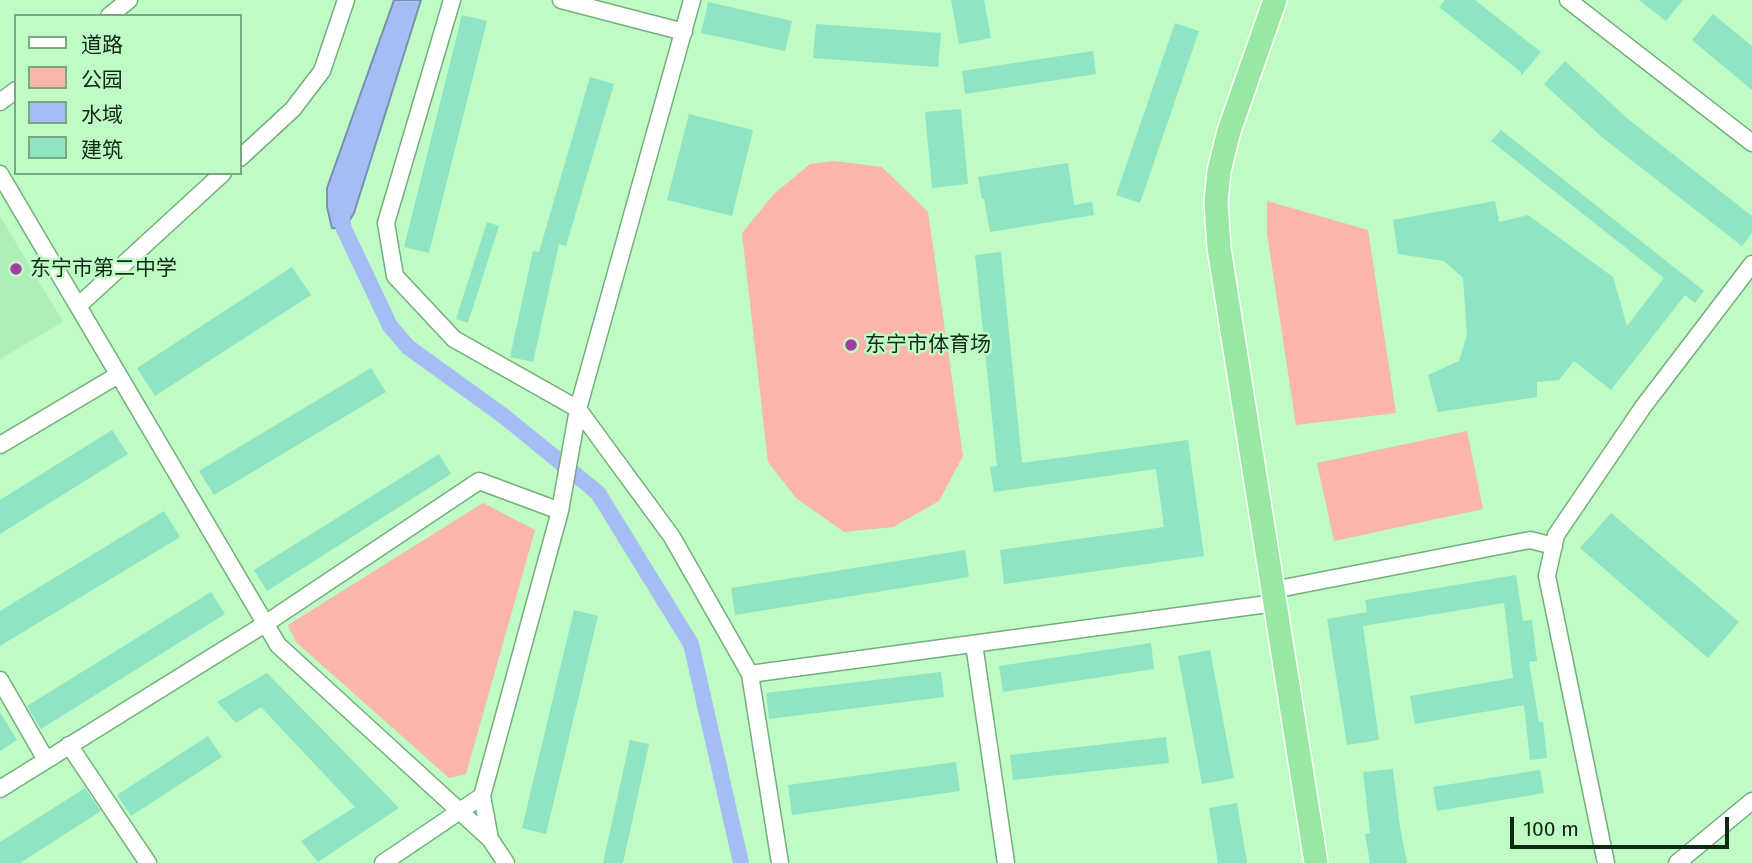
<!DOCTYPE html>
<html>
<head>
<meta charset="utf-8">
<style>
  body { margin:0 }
  #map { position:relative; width:1752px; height:863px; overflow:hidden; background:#befbc5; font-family:"Fira Sans","Noto Sans SC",sans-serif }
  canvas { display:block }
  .legend { position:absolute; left:14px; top:14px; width:228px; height:161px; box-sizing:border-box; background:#befbc5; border:2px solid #79a77f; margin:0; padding:9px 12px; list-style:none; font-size:21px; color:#112815 }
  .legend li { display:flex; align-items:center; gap:14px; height:35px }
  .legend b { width:35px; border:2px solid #79a77f }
  .scale { position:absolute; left:1510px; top:817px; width:219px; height:32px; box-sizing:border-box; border:4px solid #112815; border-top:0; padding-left:9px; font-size:21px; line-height:24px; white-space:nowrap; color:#112815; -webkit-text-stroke:5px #befbc5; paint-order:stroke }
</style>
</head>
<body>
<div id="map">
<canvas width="1752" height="863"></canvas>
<ul class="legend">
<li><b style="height:9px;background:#fff"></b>道路</li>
<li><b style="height:19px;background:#fbb5ab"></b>公园</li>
<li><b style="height:19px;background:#a6bcf4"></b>水域</li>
<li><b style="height:19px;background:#8fe4c3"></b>建筑</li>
</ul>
<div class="scale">100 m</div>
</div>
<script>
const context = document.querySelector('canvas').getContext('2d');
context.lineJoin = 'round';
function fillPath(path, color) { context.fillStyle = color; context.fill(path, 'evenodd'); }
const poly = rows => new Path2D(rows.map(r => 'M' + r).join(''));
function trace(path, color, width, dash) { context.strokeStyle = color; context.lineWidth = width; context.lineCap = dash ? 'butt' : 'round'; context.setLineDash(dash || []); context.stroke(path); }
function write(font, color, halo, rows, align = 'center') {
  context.font = font + ' "Fira Sans","Noto Sans SC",sans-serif'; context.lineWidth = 5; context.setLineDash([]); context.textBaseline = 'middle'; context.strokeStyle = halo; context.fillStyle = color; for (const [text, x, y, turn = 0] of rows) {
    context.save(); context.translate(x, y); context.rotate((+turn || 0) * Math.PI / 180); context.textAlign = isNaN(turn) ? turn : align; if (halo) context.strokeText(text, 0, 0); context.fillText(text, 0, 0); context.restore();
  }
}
const built = poly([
  [0,216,63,322,0,359]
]);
const green = poly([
  [834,161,882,167,928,212,963,456,939,501,893,527,844,532,796,498,768,462,742,233,775,193,810,164],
  [1267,201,1368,230,1396,413,1296,425,1267,234],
  [1467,431,1483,509,1334,541,1317,463],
  [483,503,535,530,466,774,449,778,296,642,288,625]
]);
const water = poly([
  [394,0,421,0,354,213,344,229,332,228,327,207,327,188,394,0]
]);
const canal = poly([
  [340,211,344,229,390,326,408,347,505,417,598,493,691,644,741,863]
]);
const building = poly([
  [951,0,984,0,991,38,959,44],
  [1445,0,1475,0,1541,52,1521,76,1521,72,1439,7],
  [1639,0,1683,0,1666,21],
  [708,2,792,21,785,51,701,33],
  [1713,14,1752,46,1752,90,1692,40],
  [462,15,487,21,429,253,404,247],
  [1175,23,1199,31,1140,203,1116,195],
  [816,24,941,33,938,67,813,58],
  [1093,51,1096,74,965,94,962,71],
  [1565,61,1628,119,1752,216,1752,233,1742,246,1603,138,1544,84],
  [590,77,614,84,566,246,559,244,533,362,510,357,533,251,539,252],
  [961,109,968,184,932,188,925,112],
  [689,114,753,130,732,216,667,200],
  [1501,130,1704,291,1695,303,1685,295,1611,390,1574,361,1559,380,1537,382,1537,397,1438,412,1428,375,1459,361,1467,335,1463,278,1444,261,1398,254,1393,220,1495,201,1499,222,1528,215,1613,277,1627,326,1664,278,1491,141],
  [1068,163,1074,205,1092,202,1094,215,990,232,984,199,982,199,978,177],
  [487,222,499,226,468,323,456,319],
  [1001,252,1022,463,1188,440,1204,556,1004,584,1000,550,1164,527,1156,469,994,492,990,467,997,466,975,255],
  [292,267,311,295,155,396,137,368],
  [371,368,386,392,214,495,199,471],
  [112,430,128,454,0,534,0,500],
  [439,454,451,474,267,591,254,570],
  [164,511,180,537,0,646,0,611],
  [1611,513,1739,622,1708,658,1580,548],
  [965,550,969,577,735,615,731,588],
  [1516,575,1523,621,1532,620,1537,661,1529,662,1539,722,1543,721,1547,758,1530,760,1524,705,1415,724,1410,696,1513,678,1504,603,1363,626,1379,740,1347,745,1327,619,1367,612,1365,600],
  [211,592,225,614,41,729,27,706],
  [574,610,598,616,546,834,522,828],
  [1151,643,1154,669,1003,692,999,666],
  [1210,650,1234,778,1202,784,1178,656],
  [941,672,944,697,769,719,766,693],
  [267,673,399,808,318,862,301,841,355,807,261,707,236,723,217,702],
  [0,712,17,740,0,751],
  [208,736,222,757,131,816,117,795],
  [1166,737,1169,763,1013,780,1010,755],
  [630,740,649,744,623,863,603,863],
  [956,762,960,791,792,815,788,785],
  [1393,769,1400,827,1407,863,1370,863,1365,834,1370,833,1363,772],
  [1540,770,1544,793,1437,811,1433,787],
  [85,788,101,811,20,863,0,863,0,842],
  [1237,803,1247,863,1218,863,1209,808]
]);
const minor = poly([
  [452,0,386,223,395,276,454,339,578,409,672,537,750,674,780,863],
  [561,0,684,32],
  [1568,0,1752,143],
  [109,16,129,0],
  [0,102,16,90],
  [240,158,293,109,322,71,346,0],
  [0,174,278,645,490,839,506,863],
  [78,306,223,173],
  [0,445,118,375],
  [1273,590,1530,540,1554,546],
  [974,644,1006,863],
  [750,674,1275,603],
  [0,680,46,760],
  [69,745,148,863],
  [0,789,265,624,479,481,560,511],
  [490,839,482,796,560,511,578,409,692,0],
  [383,863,482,796],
  [1606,863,1547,576,1556,535,1643,407,1752,264],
  [1677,863,1752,801]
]);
const highway = poly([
  [1275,0,1229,131,1219,171,1216,202,1219,248,1316,863]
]);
const markers = [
  [16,269,7,"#a03ba0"],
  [851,345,7,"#a03ba0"]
];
const poiNames = [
  ["东宁市第二中学",30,269],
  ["东宁市体育场",865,345]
];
fillPath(built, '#adefb5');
fillPath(green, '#fbb5ab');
fillPath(water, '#a6bcf4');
trace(water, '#7990b1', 2);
trace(canal, '#a6bcf4', 16);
fillPath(building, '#8fe4c3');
trace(minor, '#74ae7c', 19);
trace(highway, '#fff', 26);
trace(minor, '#fff', 16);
trace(highway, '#98e8a3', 23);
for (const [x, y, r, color] of markers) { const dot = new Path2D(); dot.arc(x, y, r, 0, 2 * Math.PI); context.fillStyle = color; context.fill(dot); trace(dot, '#befbc5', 2.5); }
write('21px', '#112815', '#befbc5', poiNames, 'left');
</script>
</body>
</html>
